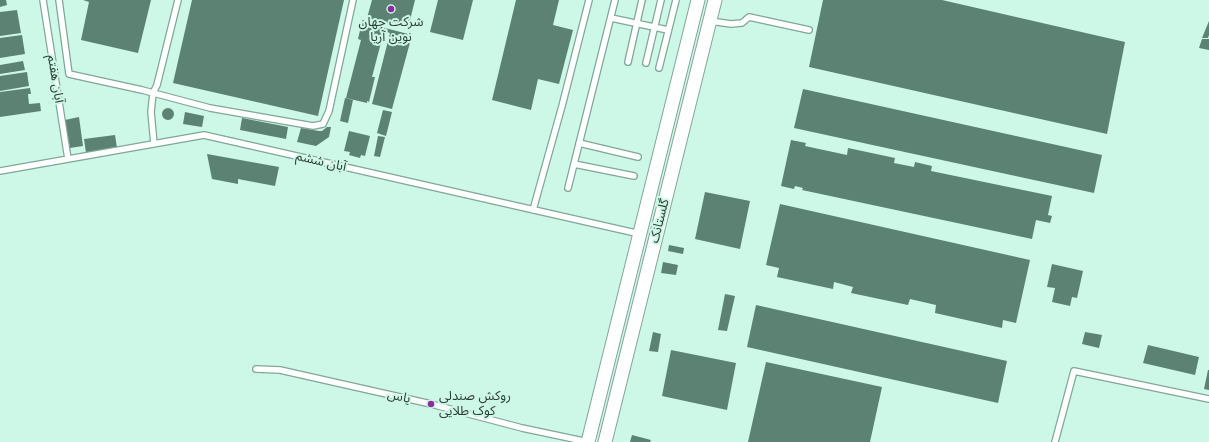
<!DOCTYPE html>
<html>
<head>
<meta charset="utf-8">
<style>
  body { margin:0 }
  canvas { display:block; background:#cdf7e6 }
</style>
</head>
<body>
<canvas width="1209" height="442"></canvas>
<script>
const context = document.querySelector('canvas').getContext('2d');
context.lineJoin = 'round';
function fillPath(path, color) { context.fillStyle = color; context.fill(path, 'evenodd'); }
const poly = rows => new Path2D(rows.map(r => 'M' + r).join(''));
function trace(path, color, width, dash) { context.strokeStyle = color; context.lineWidth = width; context.lineCap = dash ? 'butt' : 'round'; context.setLineDash(dash || []); context.stroke(path); }
function write(font, color, halo, rows, align = 'center') {
  context.font = font + ' "DM Sans","Noto Sans Arabic",sans-serif'; context.lineWidth = 4; context.setLineDash([]); context.textBaseline = 'middle'; context.strokeStyle = halo; context.fillStyle = color; for (const [text, x, y, turn = 0] of rows) {
    context.save(); context.translate(x, y); context.rotate((+turn || 0) * Math.PI / 180); context.textAlign = isNaN(turn) ? turn : align; if (halo) context.strokeText(text, 0, 0); context.fillText(text, 0, 0); context.restore();
  }
}
const building = poly([
  [0,0,6,0,7,5,0,7],
  [83,0,151,0,138,53,81,40,89,2],
  [192,0,344,0,318,116,173,83],
  [372,0,415,0,408,28,367,18],
  [438,0,473,0,463,40,430,32],
  [516,0,559,0,553,25,573,30,559,84,538,79,531,110,492,100],
  [823,0,942,0,1125,42,1107,134,809,67],
  [17,10,21,33,0,36,0,12],
  [1209,21,1209,35,1208,38,1202,38],
  [362,22,412,35,392,109,372,104,390,33,384,31,372,77,375,77,369,102,367,101,367,103,346,98,361,40,358,39],
  [22,35,25,54,0,58,0,38],
  [1202,39,1209,39,1209,50,1199,48],
  [23,61,25,70,0,74,0,65],
  [27,72,29,86,0,91,0,76],
  [30,88,31,94,28,94,29,104,40,103,41,111,0,117,0,92],
  [803,89,1102,155,1094,193,794,128],
  [345,98,353,100,348,123,340,121],
  '162 114a6 6 0 1 1 12 0a6 6 0 1 1-12 0Z',
  [383,110,392,112,386,136,377,133],
  [185,112,204,116,202,127,183,124],
  [79,117,83,146,70,148,65,120],
  [242,118,288,127,286,139,240,130],
  [327,127,331,127,329,137,316,146,297,142,301,128,319,131,322,131],
  [349,131,370,136,365,156,361,155,360,158,349,155,350,152,344,151],
  [115,135,117,148,86,153,84,139],
  [378,136,385,137,380,157,374,156],
  [791,140,806,143,805,146,847,155,848,148,895,158,894,163,914,167,915,162,932,166,931,171,1052,196,1048,215,1052,216,1050,223,1036,220,1032,239,802,190,803,188,795,186,794,189,781,186],
  [207,154,279,167,275,186,238,179,238,184,212,179],
  [705,192,750,201,740,249,695,239],
  [780,204,1030,260,1016,323,1003,320,1002,328,935,313,936,305,910,299,908,305,851,293,853,287,834,282,833,289,777,277,779,268,766,265],
  [669,245,684,248,683,254,668,251],
  [663,262,678,265,676,275,661,273],
  [1052,264,1083,271,1077,298,1072,297,1070,306,1052,302,1055,288,1047,287],
  [725,294,735,296,727,331,718,330],
  [756,305,1007,361,998,403,747,347],
  [653,332,661,334,658,352,649,351],
  [1085,332,1102,335,1099,348,1082,344],
  [1148,345,1199,357,1195,375,1143,363],
  [671,350,736,363,727,410,662,396],
  [766,362,882,387,870,442,748,442],
  [1208,370,1209,370,1209,390,1204,389],
  [632,435,651,440,650,442,630,442]
]);
const service = poly([
  [43,0,68,159],
  [59,0,69,74,142,90,210,108,313,126,323,124,329,111,353,0],
  [611,18,668,30],
  [710,21,731,24,742,23,749,17,809,30],
  [628,62,642,0],
  [646,63,661,0],
  [659,68,676,0],
  [579,143,638,157],
  [154,144,151,112,153,93,157,85,178,0],
  [574,164,634,176],
  [0,171,204,135,640,234],
  [568,188,615,0],
  [533,210,562,106,589,0],
  [256,369,280,370,431,404,522,428,588,442],
  [1055,442,1074,371,1209,399]
]);
const tertiary = poly([
  [588,442,698,0],
  [605,442,715,0]
]);
const markers = [
  [391,9,4,"#882f9c"],
  [431,404,4,"#882f9c"]
];
const poiNames = [
  ["شرکت جهان",391,23],
  ["نوین آریا",391,38],
  ["روکش صندلی",439,397,"left"],
  ["کوک طلایی",439,412,"left"]
];
const streetNames = [
  ["آبان هفتم",55,79,81],
  ["آبان ششم",321,162,13],
  ["گلستانک",660,221,-76],
  ["یاس",399,397,13]
];
fillPath(building, '#5c8274');
trace(service, '#80a798', 8);
trace(tertiary, '#80a798', 15);
trace(service, '#fff', 5.5);
trace(tertiary, '#fff', 13);
for (const [x, y, r, color] of markers) { const dot = new Path2D(); dot.arc(x, y, r, 0, 2 * Math.PI); context.fillStyle = color; context.fill(dot); trace(dot, '#cdf7e6', 1.5); }
write('13px', '#2c3d37', '#cdf7e6', poiNames);
write('13px', '#2c3d37', '#cdf7e6', streetNames);
</script>
</body>
</html>
